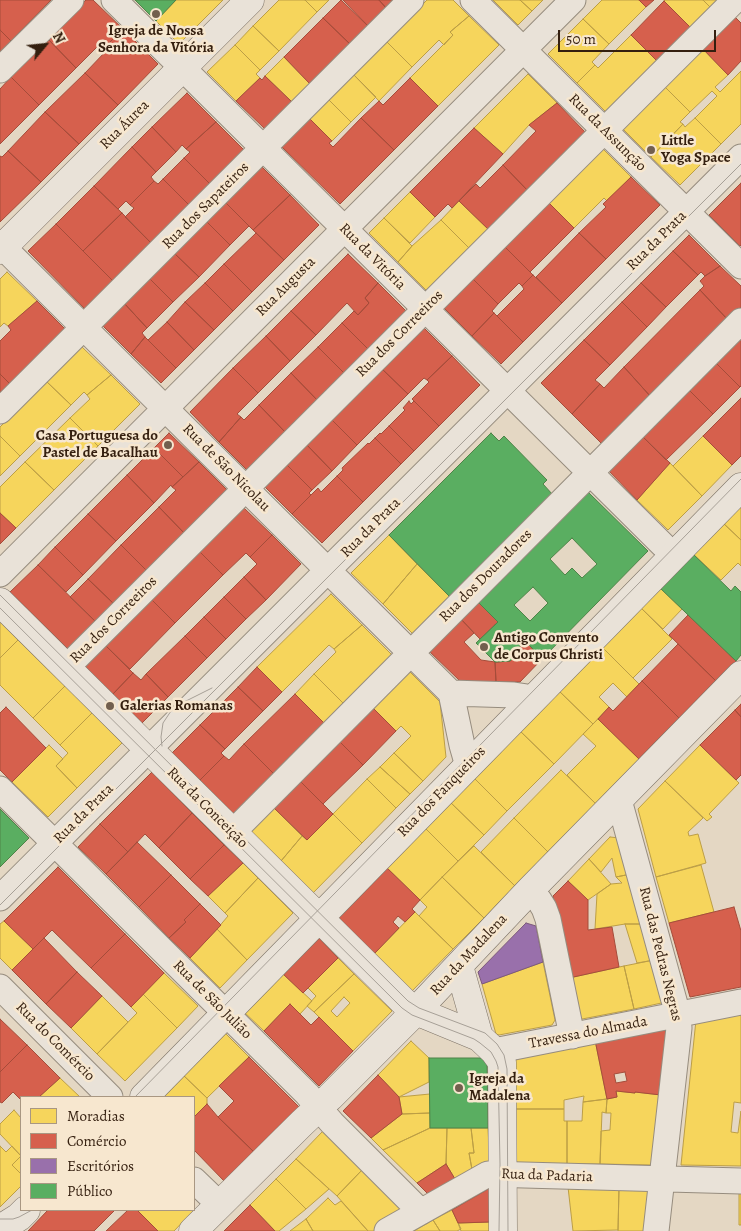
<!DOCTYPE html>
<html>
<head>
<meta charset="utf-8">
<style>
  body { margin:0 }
  #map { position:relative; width:741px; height:1231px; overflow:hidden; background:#e4d7c3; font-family:Alegreya,serif }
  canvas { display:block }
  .legend { position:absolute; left:20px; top:1096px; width:175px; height:115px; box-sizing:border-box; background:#f7e7cf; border:1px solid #a99782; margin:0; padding:6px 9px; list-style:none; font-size:15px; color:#341f0f }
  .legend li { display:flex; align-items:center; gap:10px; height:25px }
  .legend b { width:25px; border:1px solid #a99782 }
  .north { position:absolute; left:20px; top:20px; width:50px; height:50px; -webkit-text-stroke:4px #f7e7cf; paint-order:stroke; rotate:62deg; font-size:14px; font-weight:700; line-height:20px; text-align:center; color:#341f0f }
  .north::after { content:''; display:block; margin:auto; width:18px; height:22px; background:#341f0f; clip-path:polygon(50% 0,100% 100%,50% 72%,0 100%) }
  .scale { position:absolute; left:558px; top:30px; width:158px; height:22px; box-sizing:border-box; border:2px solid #341f0f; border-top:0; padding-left:6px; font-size:15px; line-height:18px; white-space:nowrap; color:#341f0f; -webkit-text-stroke:4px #f7e7cf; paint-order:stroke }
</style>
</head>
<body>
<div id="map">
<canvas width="741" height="1231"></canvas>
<ul class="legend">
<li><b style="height:14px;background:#f6d55c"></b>Moradias</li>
<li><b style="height:14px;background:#d6604d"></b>Comércio</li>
<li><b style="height:14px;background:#9970ab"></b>Escritórios</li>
<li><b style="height:14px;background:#5aae61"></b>Público</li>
</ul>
<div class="north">N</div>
<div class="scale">50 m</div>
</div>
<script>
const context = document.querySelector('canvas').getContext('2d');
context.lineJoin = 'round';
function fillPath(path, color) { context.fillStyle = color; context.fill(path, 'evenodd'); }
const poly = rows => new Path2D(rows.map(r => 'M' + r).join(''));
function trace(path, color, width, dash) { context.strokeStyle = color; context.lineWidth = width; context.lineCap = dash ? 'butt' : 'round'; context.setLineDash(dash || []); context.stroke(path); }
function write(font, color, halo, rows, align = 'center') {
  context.font = font + ' Alegreya,serif'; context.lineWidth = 5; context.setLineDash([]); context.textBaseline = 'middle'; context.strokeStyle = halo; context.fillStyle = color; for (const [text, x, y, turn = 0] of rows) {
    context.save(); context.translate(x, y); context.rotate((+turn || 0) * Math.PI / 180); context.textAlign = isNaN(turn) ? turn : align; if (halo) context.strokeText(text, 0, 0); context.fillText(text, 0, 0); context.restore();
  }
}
const homes = poly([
  [176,0,223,0,179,44,156,21,176,0],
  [279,0,305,0,317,12,279,51,253,26,279,0],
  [305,0,329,0,317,12,305,0],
  [427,0,453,0,469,16,450,32,453,35,444,45,439,40,412,67,386,41,427,0],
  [493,0,520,0,532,11,518,25,493,0],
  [520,0,543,0,532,11,520,0],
  [602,0,639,0,646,7,609,44,583,19,602,0],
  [665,0,703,0,711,8,691,28,664,1,665,0],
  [703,0,719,0,711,8,703,0],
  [469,16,499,45,438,106,410,78,453,35,450,32,469,16],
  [583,19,609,44,592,62,595,65,577,83,548,54,583,19],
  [253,26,279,51,260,70,235,45,253,26],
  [631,35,657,61,606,112,577,83,595,65,598,68,631,35],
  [386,41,412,67,379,101,353,74,386,41],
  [235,45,260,70,256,74,260,78,236,101,207,72,235,45],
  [702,48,728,75,715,87,720,92,741,71,741,124,721,144,695,118,717,96,712,91,690,112,664,86,702,48],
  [284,57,311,85,293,103,265,76,284,57],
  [353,74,376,97,351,122,328,99,353,74],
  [528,74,557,103,529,125,503,154,474,128,528,74],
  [664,86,690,112,680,122,683,124,651,157,622,128,664,86],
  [328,99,351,122,332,141,309,118,328,99],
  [695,118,721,144,680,185,651,157,683,124,685,127,695,118],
  [602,148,631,177,607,201,604,198,574,228,548,202,602,148],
  [410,192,435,217,410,243,384,218,410,192],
  [459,201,489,230,470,249,441,220,459,201],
  [384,218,412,246,398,262,369,233,384,218],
  [441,220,470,249,427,291,398,262,412,246,441,220],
  [7,272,37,301,8,326,4,323,0,327,0,279,7,272],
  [81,346,111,375,87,395,84,392,71,405,46,381,81,346],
  [111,375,140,404,98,446,70,418,90,399,87,395,111,375],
  [46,381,71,405,20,456,0,436,0,427,46,381],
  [70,418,98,446,54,490,25,462,70,418],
  [0,436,20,456,0,476,0,436],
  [703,436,732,465,702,496,673,466,703,436],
  [25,462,54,490,16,528,0,513,0,487,25,462],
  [670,463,702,496,668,530,637,500,670,463],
  [741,503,741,540,722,522,741,503],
  [722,522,741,540,741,566,738,563,721,580,692,553,722,522],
  [389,535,417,564,383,604,351,573,389,535],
  [417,564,451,598,414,635,383,604,417,564],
  [659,587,682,609,663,629,640,607,659,587],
  [331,594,362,625,334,649,329,645,282,692,257,667,331,594],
  [640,607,672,639,633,678,601,646,640,607],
  [0,622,18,640,0,658,0,622],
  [362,625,393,656,345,705,314,674,336,652,334,649,362,625],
  [18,640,65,686,33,718,0,685,0,658,18,640],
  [601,646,639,684,627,697,613,683,599,697,609,707,593,724,558,690,601,646],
  [408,670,440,702,446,757,423,781,394,753,411,736,401,726,396,731,372,707,408,670],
  [314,674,345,705,325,724,295,694,314,674],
  [65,686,92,713,60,745,33,718,65,686],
  [558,690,593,724,554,764,519,730,558,690],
  [92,713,122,743,77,788,56,766,68,753,60,745,92,713],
  [598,719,639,759,596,804,567,775,596,746,583,734,598,719],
  [519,730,554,764,507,811,473,777,519,730],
  [49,745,63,759,56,766,77,788,48,817,12,782,49,745],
  [700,745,739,783,709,814,712,817,707,821,665,781,700,745],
  [394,753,423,781,410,794,380,767,394,753],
  [380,767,410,794,396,808,367,779,380,767],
  [561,770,596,804,548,852,514,818,561,770],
  [473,777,507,811,484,835,449,801,473,777],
  [367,779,396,808,362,843,333,814,367,779],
  [665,781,703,818,688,832,689,836,698,834,706,863,656,877,638,809,665,781],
  [449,801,484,835,458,861,424,827,449,801],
  [273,807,302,836,281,861,250,830,273,807],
  [333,814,362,843,313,893,281,861,302,836,307,840,333,814],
  [514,818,548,852,515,886,481,852,514,818],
  [424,827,458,861,420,900,385,866,424,827],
  [610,837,620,838,631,874,616,877,612,858,601,872,589,859,610,837],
  [474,846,515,886,484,918,442,877,474,846],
  [589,859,611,884,588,900,568,881,589,859],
  [243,863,258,878,225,913,208,896,243,863],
  [701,865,714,912,669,923,656,877,701,865],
  [631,874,644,924,625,924,595,929,597,894,611,884,622,883,616,877,631,874],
  [442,877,484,918,453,949,419,916,427,907,420,900,442,877],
  [258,878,293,913,247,960,217,929,228,916,225,913,258,878],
  [415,912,453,949,412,991,374,954,415,912],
  [4,921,33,949,12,970,0,958,0,924,4,921],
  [625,924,644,924,654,960,637,963,625,924],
  [217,929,247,960,220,988,190,958,217,929],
  [338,958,354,974,314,1012,307,1006,316,996,308,988,338,958],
  [654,960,666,1002,634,1009,624,966,654,960],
  [543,962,555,1020,552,1025,499,1035,496,1034,482,984,543,962],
  [624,966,634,1009,577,1020,569,978,624,966],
  [281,972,312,1001,300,1014,290,1004,264,1031,243,1011,281,972],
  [164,973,198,1006,177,1028,143,994,164,973],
  [354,974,392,1011,353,1051,314,1012,354,974],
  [344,997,350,1003,337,1017,331,1011,344,997],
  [143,994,177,1028,125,1081,97,1054,137,1013,131,1007,143,994],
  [102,996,128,1022,97,1054,71,1028,102,996],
  [741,1011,741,1103,734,1102,731,1132,738,1133,741,1111,741,1166,681,1165,696,1020,741,1011],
  [224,1032,249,1057,207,1098,182,1074,224,1032],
  [595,1040,607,1099,583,1102,584,1096,564,1100,564,1109,515,1109,515,1056,595,1040],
  [411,1041,429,1058,429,1082,399,1097,378,1075,411,1041],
  [182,1074,207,1098,207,1104,194,1117,194,1097,159,1097,182,1074],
  [60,1078,80,1097,39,1097,60,1078],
  [616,1091,635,1093,635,1092,661,1095,654,1165,600,1164,601,1131,610,1130,611,1113,606,1113,607,1099,617,1097,616,1091],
  [430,1094,430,1113,402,1114,399,1097,430,1094],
  [607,1099,606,1113,602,1112,600,1164,567,1164,567,1121,582,1121,583,1102,607,1099],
  [515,1109,564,1109,564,1121,567,1121,567,1164,515,1163,515,1109],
  [14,1110,21,1118,21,1156,0,1134,0,1124,14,1110],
  [430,1113,430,1128,383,1150,371,1138,402,1114,430,1113],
  [430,1128,447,1128,446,1164,417,1183,383,1150,430,1128],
  [447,1128,471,1128,474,1153,469,1153,473,1175,458,1184,446,1164,447,1128],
  [471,1128,488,1128,490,1165,473,1175,469,1153,474,1153,471,1128],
  [323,1131,362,1170,337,1196,296,1159,323,1131],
  [0,1146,6,1152,12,1146,21,1156,12,1165,21,1174,21,1186,0,1207,0,1146],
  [21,1156,21,1174,12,1165,21,1156],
  [296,1159,329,1189,306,1209,276,1179,296,1159],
  [362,1170,405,1213,374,1231,368,1231,337,1196,362,1170],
  [276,1179,306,1209,279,1231,275,1231,250,1205,276,1179],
  [568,1187,619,1188,618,1230,573,1231,568,1187],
  [619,1188,652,1188,647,1231,618,1231,619,1188],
  [739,1190,741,1190,741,1225,739,1225,739,1190],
  [328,1198,335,1205,341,1201,368,1231,313,1231,306,1219,328,1198],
  [137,1210,192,1210,193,1211,174,1231,158,1231,137,1210],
  [452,1210,461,1229,457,1231,440,1231,433,1220,452,1210],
  [306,1219,313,1231,290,1231,306,1219],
  [433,1220,440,1231,414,1231,433,1220],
  [490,1222,491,1231,461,1231,458,1223,490,1222]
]);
const shops = poly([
  [0,0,51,0,11,41,0,30,0,0],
  [86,0,93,0,123,29,104,48,100,44,76,68,48,39,86,0],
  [341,0,369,27,351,45,323,18,341,0],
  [343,0,379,0,387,9,369,27,343,0],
  [379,0,396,0,387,9,379,0],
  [639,0,654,0,646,7,639,0],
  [664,1,691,28,657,61,631,35,664,1],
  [734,16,741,23,741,61,728,75,702,48,734,16],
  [323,18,351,45,311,85,284,57,323,18],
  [123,29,158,64,118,105,85,73,106,51,104,48,123,29],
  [0,30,11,41,0,53,0,30],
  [48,39,76,68,39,105,11,77,48,39],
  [85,73,118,105,79,144,45,112,85,73],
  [265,76,293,103,266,130,236,101,260,78,262,80,265,76],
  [11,77,39,105,0,144,0,89,11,77],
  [410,78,438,106,394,150,361,118,379,101,383,105,410,78],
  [187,93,216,122,186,149,182,145,176,152,152,127,187,93],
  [557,103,586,133,528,191,503,165,536,131,529,125,557,103],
  [45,112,79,144,41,182,8,151,45,112],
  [309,118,332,141,329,143,333,147,361,118,394,150,340,204,281,146,309,118],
  [216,122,245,151,211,185,184,158,190,152,186,149,216,122],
  [152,127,176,152,156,172,132,147,152,127],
  [474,128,503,154,452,208,448,204,435,217,410,192,474,128],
  [132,147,156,172,151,177,154,181,130,205,126,201,118,209,94,186,132,147],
  [8,151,41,182,0,222,0,156,2,157,8,151],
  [184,158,211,185,190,206,163,179,184,158],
  [503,165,528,191,489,230,459,201,476,184,480,188,503,165],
  [261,166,290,195,253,230,225,202,261,166],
  [631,177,660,205,606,259,579,233,606,207,603,204,631,177],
  [163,179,190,206,152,244,125,217,134,208,130,205,154,181,158,184,163,179],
  [741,183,741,245,740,246,709,215,741,183],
  [94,186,122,213,83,251,56,224,94,186],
  [290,195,319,225,284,260,253,230,290,195],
  [225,202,249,226,230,245,206,221,225,202],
  [548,202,574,228,530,272,504,246,548,202],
  [122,213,152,244,114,282,83,251,122,213],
  [206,221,230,245,199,277,174,253,206,221],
  [56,224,114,282,86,310,28,251,56,224],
  [256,233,284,260,252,292,224,264,256,233],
  [579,233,606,259,562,303,536,277,579,233],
  [689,235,720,266,705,276,701,272,698,275,673,251,689,235],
  [504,246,533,275,522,286,519,283,498,304,472,278,504,246],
  [673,251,698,275,666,307,641,283,673,251],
  [174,253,199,277,173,302,149,278,174,253],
  [348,254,378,283,365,298,369,303,358,315,347,303,316,335,291,311,348,254],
  [224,264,252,292,233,311,205,283,224,264],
  [720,266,741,286,741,307,728,320,700,290,704,286,700,281,705,276,720,266],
  [533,275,562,303,523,342,497,316,524,289,522,286,533,275],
  [149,278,173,302,147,328,124,303,149,278],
  [472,278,498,304,492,311,494,313,472,336,443,307,472,278],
  [205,283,233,311,214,330,185,302,205,283],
  [378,283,407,312,369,350,342,323,354,311,358,315,369,303,365,298,378,283],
  [641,283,666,307,647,327,622,302,641,283],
  [700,290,728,320,651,397,624,367,700,290],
  [37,301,66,330,11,385,0,374,0,341,11,330,8,326,37,301],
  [185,302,214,330,194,350,167,322,185,302],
  [622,302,647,327,610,365,584,340,622,302],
  [124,303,147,328,142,333,145,337,131,354,102,325,124,303],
  [291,311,316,335,290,361,266,336,291,311],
  [494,313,523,342,501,364,472,336,494,313],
  [167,322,194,350,176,368,148,340,167,322],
  [342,323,369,350,345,374,318,347,342,323],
  [423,327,452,356,427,380,424,378,408,394,381,368,423,327],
  [741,334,741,386,740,387,714,361,741,334],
  [266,336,290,361,258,393,233,368,266,336],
  [145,337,176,368,161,383,131,354,145,337],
  [584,340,610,365,595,380,600,384,572,414,541,383,584,340],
  [318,347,345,374,318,401,291,373,318,347],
  [452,356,480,385,439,426,412,399,429,382,427,380,452,356],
  [714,361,740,387,713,414,687,388,714,361],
  [624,367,651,397,603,445,572,414,600,384,604,388,624,367],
  [233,368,258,393,237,414,241,417,219,442,190,412,233,368],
  [381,368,408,394,357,445,331,419,381,368],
  [291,373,318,401,286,433,259,405,291,373],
  [0,374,11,385,0,396,0,374],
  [687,388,713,414,666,460,641,435,687,388],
  [741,398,741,456,732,465,703,436,741,398],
  [409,401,411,404,414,401,439,426,414,451,389,426,405,410,403,408,409,401],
  [259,405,286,433,248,471,219,442,241,417,244,420,259,405],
  [331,419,357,445,332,471,306,444,331,419],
  [389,426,414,451,401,464,375,438,380,433,381,434,389,426],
  [169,433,199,462,183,477,154,448,169,433],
  [641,435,670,463,637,500,607,469,641,435],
  [375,438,401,464,363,502,337,476,343,470,342,468,368,443,369,444,375,438],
  [306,444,332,471,312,490,286,464,306,444],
  [154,448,183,477,172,487,171,485,154,503,127,475,154,448],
  [199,462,228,491,185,534,159,507,176,490,172,487,199,462],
  [286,464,312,490,309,493,311,495,292,514,264,486,286,464],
  [127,475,154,503,116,541,88,514,127,475],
  [337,476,363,502,322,543,292,514,318,488,321,492,337,476],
  [159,507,185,534,147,571,121,545,159,507],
  [243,507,272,535,250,557,246,553,223,575,199,551,243,507],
  [0,513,16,528,0,544,0,513],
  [88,514,116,541,83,575,55,547,88,514],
  [272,535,301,564,266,600,244,577,257,564,250,557,272,535],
  [121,545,147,571,114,604,88,579,121,545],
  [55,547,83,575,66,592,38,565,55,547],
  [199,551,223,575,175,623,151,599,199,551],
  [38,565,96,622,69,650,10,592,38,565],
  [244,577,266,600,246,619,224,597,244,577],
  [88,579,114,604,96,622,70,597,88,579],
  [224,597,246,619,226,639,204,617,224,597],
  [151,599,175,623,130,669,105,645,151,599],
  [477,601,498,622,480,639,460,618,477,601],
  [688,615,736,661,716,681,669,635,688,615],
  [204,617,226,639,207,658,185,636,204,617],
  [460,618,474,633,464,642,481,660,495,662,496,682,461,682,428,650,460,618],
  [495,625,509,625,520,635,520,652,510,661,495,662,484,651,484,636,495,625],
  [520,635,542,659,520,682,496,682,495,662,510,661,520,652,520,635],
  [185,636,207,658,168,697,146,674,185,636],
  [678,644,716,681,679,718,642,681,678,644],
  [105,645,133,673,113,694,84,666,105,645],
  [257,667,282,692,263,711,238,687,257,667],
  [133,673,141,680,146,674,168,697,142,723,113,694,133,673],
  [642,681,679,718,639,759,598,719,609,707,613,711,642,681],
  [238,687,263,711,225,749,200,725,238,687],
  [295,694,325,724,275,775,244,744,295,694],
  [741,704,741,717,735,710,741,704],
  [6,707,46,748,12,782,0,770,0,713,6,707],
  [372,707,396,731,363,765,338,740,372,707],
  [735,710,741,717,741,775,736,780,700,745,735,710],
  [200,725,225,749,221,753,224,756,200,780,172,753,200,725],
  [338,740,363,765,323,804,299,780,338,740],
  [244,744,275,775,235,815,200,780,224,756,229,760,244,744],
  [152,772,192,813,159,848,145,834,128,852,100,824,152,772],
  [299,780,333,814,307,840,273,807,299,780],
  [192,813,224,845,190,879,159,848,192,813],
  [100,824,128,852,106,874,78,847,100,824],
  [137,842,171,875,139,907,106,874,137,842],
  [224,845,243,863,208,896,190,879,224,845],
  [385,866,420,900,412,909,415,912,405,922,398,916,393,922,399,928,374,954,336,916,385,866],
  [58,867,125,934,91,968,52,930,33,949,4,921,58,867],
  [171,875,200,904,184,920,186,922,169,938,139,907,171,875],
  [568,881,588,900,588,930,612,927,619,967,569,978,553,896,568,881],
  [200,904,221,925,190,958,169,938,186,922,184,920,200,904],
  [734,907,741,931,741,987,690,997,669,923,734,907],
  [125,934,164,973,131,1007,91,968,125,934],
  [317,936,338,958,303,993,281,972,317,936],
  [44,938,77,972,46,1004,12,970,44,938],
  [77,972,102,996,71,1028,46,1004,77,972],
  [290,1004,311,1025,319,1017,353,1051,319,1086,264,1031,290,1004],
  [0,1019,27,1045,0,1072,0,1019],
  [669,1026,661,1095,635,1092,635,1093,616,1091,617,1097,607,1099,595,1040,669,1026],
  [625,1072,627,1081,616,1083,614,1074,625,1072],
  [27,1045,60,1078,39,1097,21,1097,21,1100,13,1092,2,1103,0,1102,0,1072,27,1045],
  [249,1057,299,1107,254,1152,218,1117,234,1101,219,1086,249,1057],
  [378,1075,399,1097,402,1114,371,1138,343,1111,378,1075],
  [207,1104,218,1117,254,1152,225,1182,194,1150,194,1117,207,1104],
  [446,1164,458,1184,432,1198,417,1183,446,1164],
  [490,1188,490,1222,458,1223,452,1210,490,1188],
  [250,1205,275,1231,224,1231,250,1205],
  [48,1210,115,1210,94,1231,28,1231,48,1210],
  [128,1210,137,1210,158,1231,106,1231,128,1210]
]);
const offices = poly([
  [526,923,536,926,543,962,482,984,478,972,526,923]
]);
const public = poly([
  [135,0,176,0,156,21,135,0],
  [491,433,499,441,504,436,547,480,543,484,553,495,451,598,389,535,491,433],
  [586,490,648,551,542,659,520,635,520,652,510,661,495,662,476,643,498,622,477,601,586,490],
  [572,538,597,564,582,578,572,568,565,575,550,559,572,538],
  [533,587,548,603,530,621,514,605,533,587],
  [692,553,731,591,735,586,741,592,741,655,736,661,659,587,692,553],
  [0,809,29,838,0,867,0,809],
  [429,1058,487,1058,488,1128,430,1128,429,1058]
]);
const street = poly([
  [114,0,674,556],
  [473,0,741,266],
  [0,70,71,0],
  [0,244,451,693],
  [0,411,411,0],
  [0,574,573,0],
  [66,668,735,0],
  [468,766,462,745,451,693,514,695,534,698],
  [0,789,307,1094,332,1123,421,1212],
  [619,800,678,1015,679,1028,656,1231],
  [232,833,741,321],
  [530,890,539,900,544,908,548,919,572,1036],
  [0,898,741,157],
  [0,987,110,1097],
  [494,1051,741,1002],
  [194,1180,220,1205],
  [387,1231,488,1174,741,1181]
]);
const secondary = poly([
  [0,250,250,0],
  [0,602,408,1006,416,1011,479,1037,494,1051,502,1062,503,1231],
  [459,966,479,1037],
  [144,1097,741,487],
  [0,1229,19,1217,26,1210],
  [193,1231,302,1123,319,1107,330,1097,412,1015,530,890,741,675]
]);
const tram = poly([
  [0,595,408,1001,419,1008,485,1033,497,1044,504,1055,507,1069,508,1231],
  [0,608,402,1008,412,1015,474,1039,480,1043,491,1052,496,1061,498,1067,500,1164,499,1231],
  [162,746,161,737,163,723,171,711,184,702,212,688],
  [0,905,741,164],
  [135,1097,741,479],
  [0,1219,13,1219,19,1217,32,1210]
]);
const markers = [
  [156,14,5,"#725f4e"],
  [651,150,5,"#725f4e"],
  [168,445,5,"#725f4e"],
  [484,647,5,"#725f4e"],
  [110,706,5,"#725f4e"],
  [459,1088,5,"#725f4e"]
];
const poiNames = [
  ["Igreja de Nossa",156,31,"center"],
  ["Senhora da Vitória",156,48,"center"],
  ["Little",661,141],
  ["Yoga Space",661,158],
  ["Casa Portuguesa do",158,436,"right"],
  ["Pastel de Bacalhau",158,453,"right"],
  ["Antigo Convento",494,638],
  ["de Corpus Christi",494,655],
  ["Galerias Romanas",120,706],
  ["Igreja da",469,1079],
  ["Madalena",469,1096]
];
const streetNames = [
  ["Rua Áurea",125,125,-45],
  ["Rua da Assunção",607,133,45],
  ["Rua dos Sapateiros",206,206,-45],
  ["Rua da Prata",657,241,-45],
  ["Rua da Vitória",372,257,45],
  ["Rua Augusta",286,287,-45],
  ["Rua dos Correeiros",400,334,-45],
  ["Rua de São Nicolau",226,468,45],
  ["Rua da Prata",371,528,-45],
  ["Rua dos Douradores",486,576,-45],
  ["Rua dos Correeiros",114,620,-45],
  ["Rua dos Fanqueiros",442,792,-46],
  ["Rua da Conceição",207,808,45],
  ["Rua da Prata",84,814,-45],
  ["Rua das Pedras Negras",660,954,76],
  ["Rua da Madalena",469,955,-47],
  ["Rua de São Julião",212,1000,45],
  ["Travessa do Almada",588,1033,-11],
  ["Rua do Comércio",55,1042,45],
  ["Rua da Padaria",547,1176,2]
];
fillPath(homes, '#f6d55c');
trace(homes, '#bc9e45', 1);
fillPath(shops, '#d6604d');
trace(shops, '#a54c3a', 1);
fillPath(offices, '#9970ab');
trace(offices, '#7b587c', 1);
fillPath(public, '#5aae61');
trace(public, '#4f8348', 1);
trace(street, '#968c7e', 27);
trace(secondary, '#7d7367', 29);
trace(street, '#e9e2d8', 25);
trace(secondary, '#e9e2d8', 28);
trace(tram, '#a7a097', 1);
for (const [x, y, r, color] of markers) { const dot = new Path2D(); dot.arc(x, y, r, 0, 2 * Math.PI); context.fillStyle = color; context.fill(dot); trace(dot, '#f7e7cf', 2); }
write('bold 15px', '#341f0f', '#f7e7cf', poiNames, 'left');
write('15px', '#341f0f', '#f7e7cf', streetNames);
</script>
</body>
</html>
